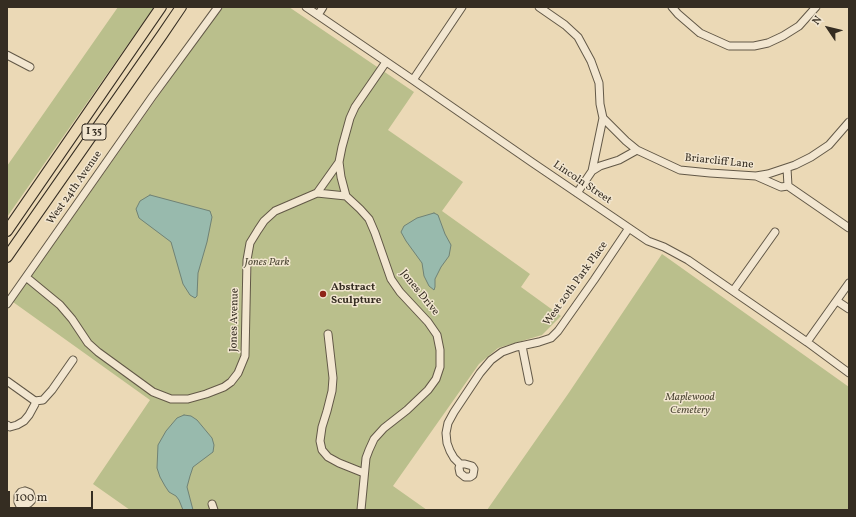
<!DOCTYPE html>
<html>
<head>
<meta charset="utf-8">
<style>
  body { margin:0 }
  #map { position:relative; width:856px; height:517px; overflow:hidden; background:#ebd9b6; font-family:Vollkorn,serif }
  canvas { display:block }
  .frame { position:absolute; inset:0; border:8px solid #352d22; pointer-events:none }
  .north { position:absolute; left:808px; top:8px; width:40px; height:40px; -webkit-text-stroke:3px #f2e6d0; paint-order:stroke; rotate:305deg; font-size:11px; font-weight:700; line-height:16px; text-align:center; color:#352d22 }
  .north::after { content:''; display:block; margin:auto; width:14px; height:18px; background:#352d22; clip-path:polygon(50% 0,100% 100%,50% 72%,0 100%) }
  .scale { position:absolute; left:8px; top:491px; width:85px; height:18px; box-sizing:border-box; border:2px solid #352d22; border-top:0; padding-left:5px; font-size:12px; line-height:14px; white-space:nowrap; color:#352d22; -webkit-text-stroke:3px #f2e6d0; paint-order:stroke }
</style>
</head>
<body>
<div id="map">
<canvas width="856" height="517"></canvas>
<div class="frame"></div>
<div class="north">N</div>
<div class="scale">100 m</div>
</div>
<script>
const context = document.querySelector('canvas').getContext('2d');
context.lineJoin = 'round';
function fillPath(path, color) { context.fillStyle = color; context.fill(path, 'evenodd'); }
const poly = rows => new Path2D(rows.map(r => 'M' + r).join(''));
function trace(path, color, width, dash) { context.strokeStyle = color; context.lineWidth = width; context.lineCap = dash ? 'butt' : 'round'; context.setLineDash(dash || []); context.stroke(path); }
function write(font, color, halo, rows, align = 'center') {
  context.font = font + ' Vollkorn,serif'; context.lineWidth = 3; context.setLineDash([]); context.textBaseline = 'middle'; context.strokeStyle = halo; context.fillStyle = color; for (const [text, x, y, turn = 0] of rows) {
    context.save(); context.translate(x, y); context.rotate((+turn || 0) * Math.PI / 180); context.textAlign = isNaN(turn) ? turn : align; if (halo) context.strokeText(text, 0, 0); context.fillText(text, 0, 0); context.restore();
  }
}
const green = poly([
  [118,7,154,7,7,217,7,166],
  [221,7,289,7,414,92,388,130,463,182,442,211,530,274,521,287,561,316,542,335,498,348,479,364,393,486,427,510,130,510,93,484,150,400,13,302],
  [662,254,849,387,849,510,487,510,568,394]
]);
const water = poly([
  [150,195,210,211,212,217,207,242,198,273,197,296,195,298,190,295,183,284,171,242,139,218,136,209,140,201,150,195],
  [434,213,438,215,445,234,451,245,449,256,441,267,435,279,435,287,434,290,429,286,424,276,422,263,406,241,401,232,404,226,417,218,434,213],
  [184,415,191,416,197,420,212,438,214,445,213,452,193,467,190,476,187,487,193,510,183,510,179,500,176,496,169,492,165,486,160,477,157,468,158,445,166,431,177,418,184,415]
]);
const minor = poly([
  [306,7,413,80,533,163,648,241,664,247,688,260,807,342,849,373],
  [539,7,565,25,578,37,591,61,599,83,600,104,603,118,626,141,637,150,680,170,710,173,756,176,781,187,788,186,849,228],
  [672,7,678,14,700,33,729,46,754,46,768,43,783,36,799,26,816,7],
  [318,15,323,7],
  [7,55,30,67],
  [413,80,462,7],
  [603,118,592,171,600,166,619,160,637,150],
  [787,168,788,186],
  [756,176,768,174,795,165,811,157,829,145,849,122],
  [317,193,346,196],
  [577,193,592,171],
  [26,277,60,305,72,319,88,343,98,352,153,392,171,399,188,399,206,394,224,387,231,382,238,373,245,356,247,260,250,243,258,230,264,221,275,211,317,193,339,162],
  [733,291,775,232],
  [837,301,849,309],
  [7,304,152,97,218,7],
  [328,334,333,378,332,391,327,411,322,427,320,441,322,450,328,457,339,463,364,473],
  [807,342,849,283],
  [522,346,529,381],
  [7,381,35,401,43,400,52,390,73,360],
  [7,425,10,427,17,425,24,421,29,415,35,404,35,401],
  [460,464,454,458,450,451,447,443,446,433,448,423,454,412,480,373,491,360,502,352,516,347,539,342,551,338,558,331,594,280,629,228],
  [460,464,465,464,472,466,474,469,473,475,470,477,465,477,460,473,459,468,460,464],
  [25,491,30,493,32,500,29,503,25,505,20,506,18,502,18,496,21,492,25,491],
  [212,504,214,510],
  [361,510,366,458,369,450,374,439,384,428,407,410,428,390,436,379,440,367,440,350,437,335,428,322,400,292,391,279,375,233,369,219,360,209,346,196,341,177,339,162,342,147,350,118,355,107,386,62]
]);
const highway = poly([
  [7,231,161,7],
  [7,257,162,35,181,7]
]);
const markers = [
  [323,294,4,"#8f2418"]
];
const shields = [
  [94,132,24]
];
const shieldNames = [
  ["I 35",94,132]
];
const streetNames = [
  ["Briarcliff Lane",719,162,6],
  ["Lincoln Street",582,183,34],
  ["West 24th Avenue",75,188,-55],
  ["West 20th Park Place",576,284,-54],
  ["Jones Drive",419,293,51],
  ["Jones Avenue",235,320,-89]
];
const parkNames = [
  ["Jones Park",267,263],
  ["Maplewood",690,398],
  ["Cemetery",690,411]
];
const poiNames = [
  ["Abstract",331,288],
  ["Sculpture",331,301]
];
fillPath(green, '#babf8c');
fillPath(water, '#98baad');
trace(water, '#708275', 1);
trace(minor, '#625847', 9);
trace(highway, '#352d22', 12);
trace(minor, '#f2e6d0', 7);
trace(highway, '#ebd9b6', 10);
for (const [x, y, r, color] of markers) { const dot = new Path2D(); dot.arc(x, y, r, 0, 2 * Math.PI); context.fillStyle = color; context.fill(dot); trace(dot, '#f2e6d0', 1.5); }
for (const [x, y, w] of shields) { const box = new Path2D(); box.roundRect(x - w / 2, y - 8, w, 16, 3); context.fillStyle = '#f2e6d0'; context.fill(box); trace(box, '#352d22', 1); }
write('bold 10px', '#352d22', null, shieldNames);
write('11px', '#352d22', '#f2e6d0', streetNames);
write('italic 11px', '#504a37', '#f2e6d0', parkNames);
write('bold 11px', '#352d22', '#f2e6d0', poiNames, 'left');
</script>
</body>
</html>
